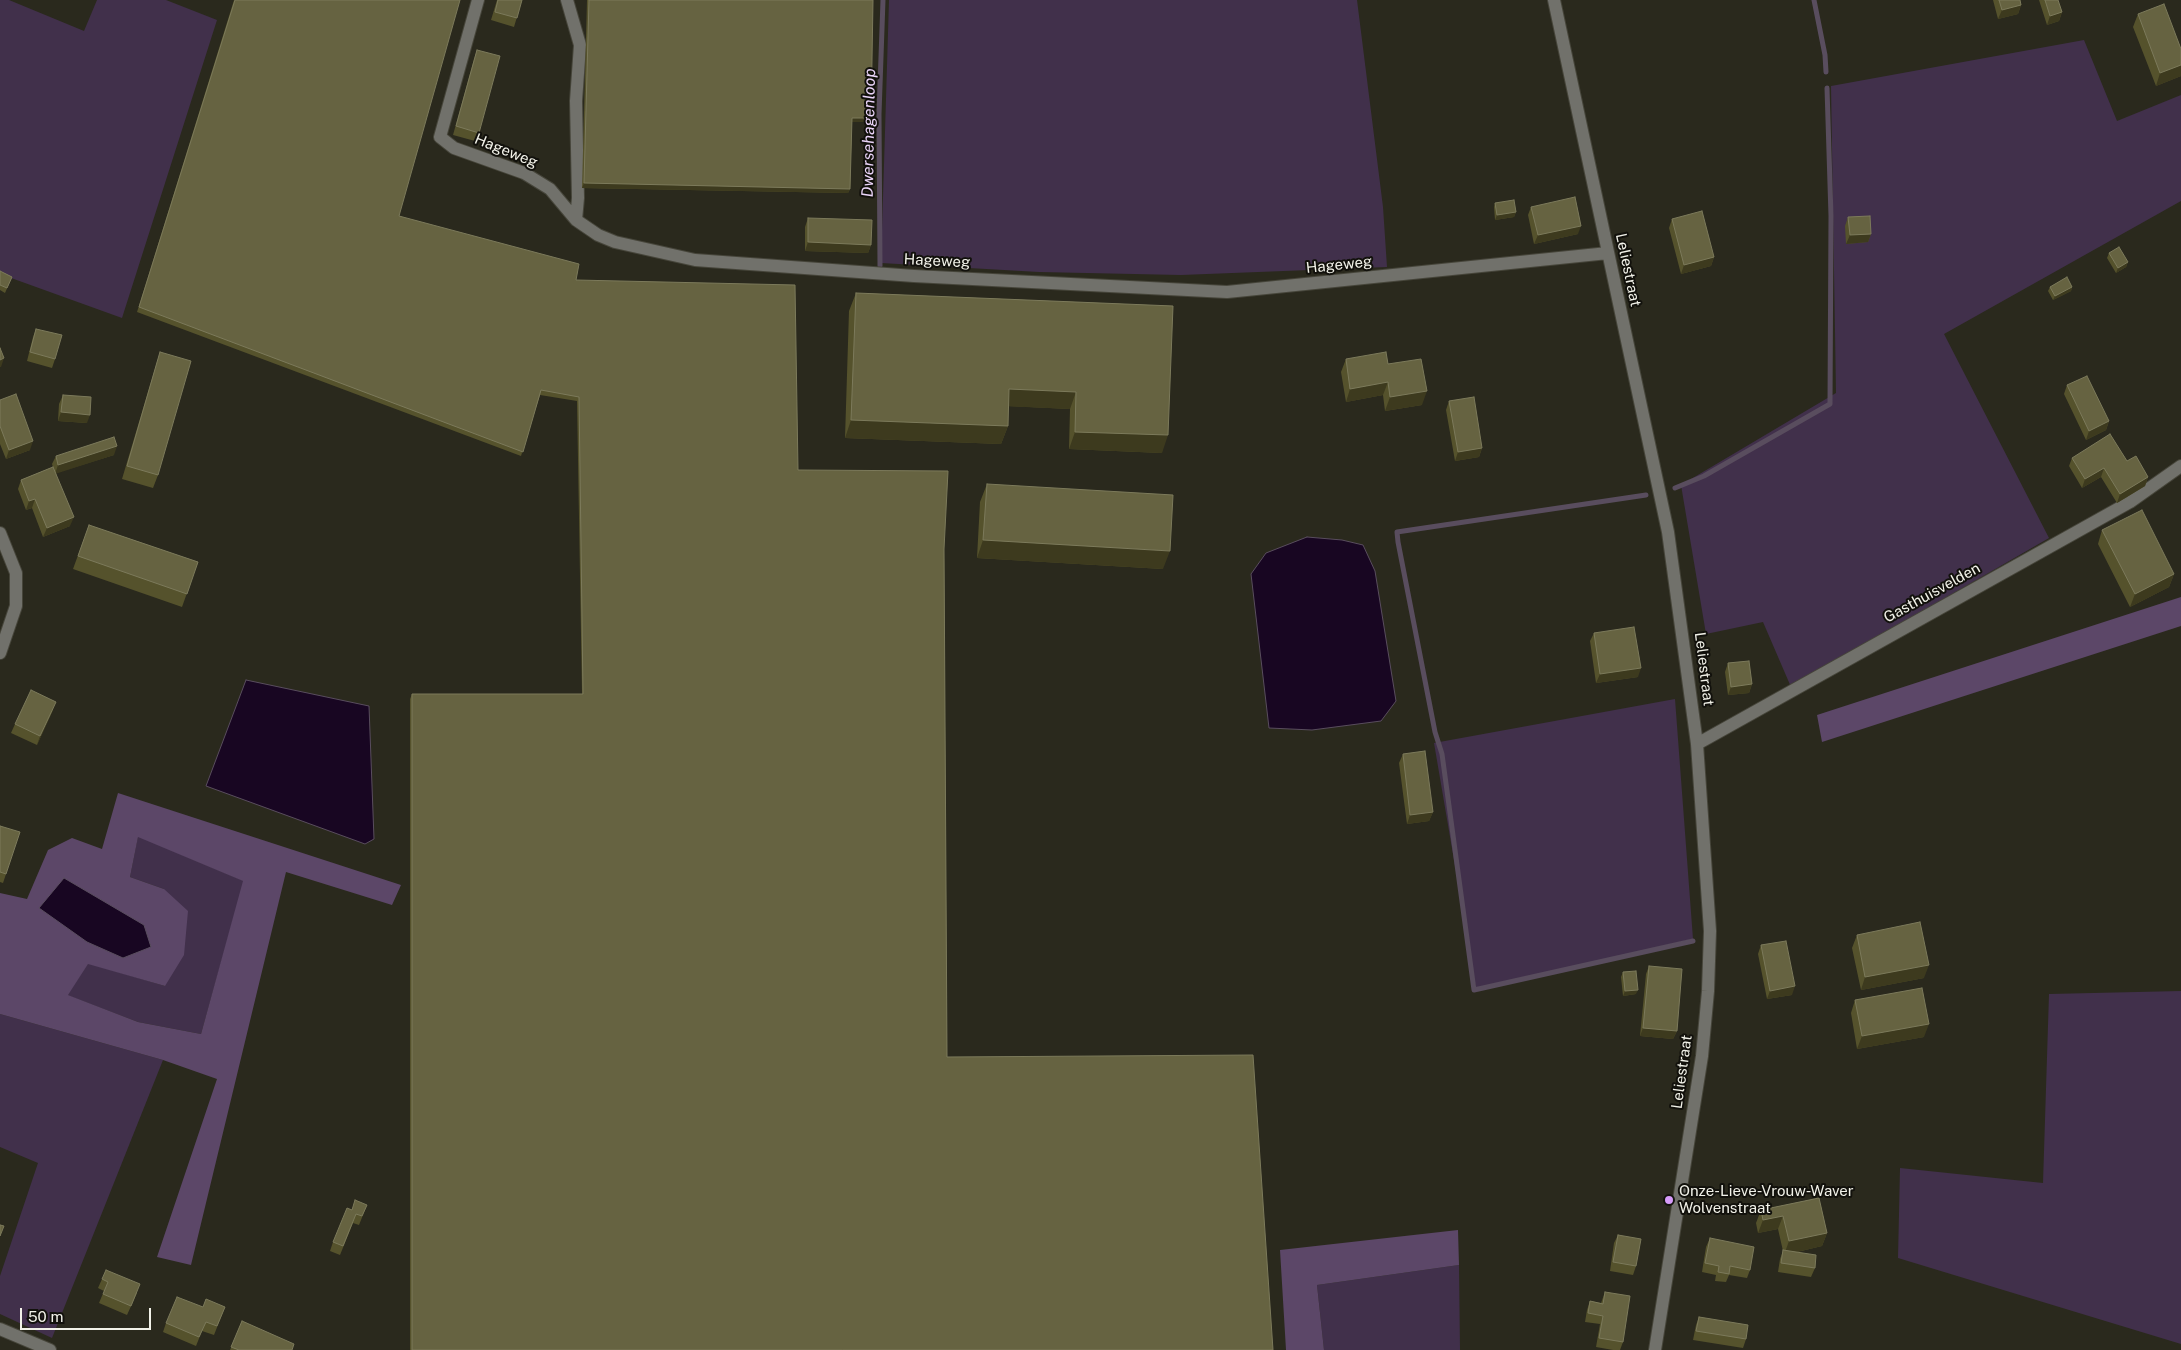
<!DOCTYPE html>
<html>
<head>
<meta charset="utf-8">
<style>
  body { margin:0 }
  #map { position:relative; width:2181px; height:1350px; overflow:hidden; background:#2a291d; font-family:"Public Sans",sans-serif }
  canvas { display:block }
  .scale { position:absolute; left:20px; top:1308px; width:131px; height:22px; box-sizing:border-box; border:2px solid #f2f2e9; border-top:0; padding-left:6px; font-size:15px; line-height:18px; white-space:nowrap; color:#f2f2e9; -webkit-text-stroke:4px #12110c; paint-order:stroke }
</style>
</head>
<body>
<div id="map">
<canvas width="2181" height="1350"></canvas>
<div class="scale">50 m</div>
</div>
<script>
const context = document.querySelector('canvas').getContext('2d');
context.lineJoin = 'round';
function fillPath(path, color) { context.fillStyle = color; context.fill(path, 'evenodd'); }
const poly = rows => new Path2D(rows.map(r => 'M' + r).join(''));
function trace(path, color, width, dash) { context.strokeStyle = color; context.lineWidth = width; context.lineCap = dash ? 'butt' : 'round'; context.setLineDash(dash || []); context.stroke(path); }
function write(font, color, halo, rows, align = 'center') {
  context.font = font + ' "Public Sans",sans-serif'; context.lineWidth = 4; context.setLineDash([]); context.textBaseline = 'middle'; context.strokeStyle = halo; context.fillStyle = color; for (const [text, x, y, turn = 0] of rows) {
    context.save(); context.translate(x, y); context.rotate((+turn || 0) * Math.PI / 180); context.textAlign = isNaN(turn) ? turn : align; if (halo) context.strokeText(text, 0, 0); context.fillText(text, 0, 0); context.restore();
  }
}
const green = poly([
  [0,0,9,0,84,31,97,0,166,0,217,20,122,318,0,274],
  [889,0,1357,0,1383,207,1387,267,1181,275,1039,272,881,263],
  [2084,40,2117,121,2181,95,2181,201,1944,334,2049,538,1791,687,1763,622,1706,634,1681,485,1836,393,1831,86],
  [1675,699,1693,939,1476,989,1434,743],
  [138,836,244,881,201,1034,138,1022,67,995,88,963,165,986,164,889,130,877],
  [2181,991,2181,1344,1898,1258,1900,1168,2043,1183,2049,994],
  [0,1014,163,1060,52,1338,0,1314,0,1276,38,1163,0,1147],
  [1459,1265,1460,1350,1324,1350,1317,1285]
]);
const forest = poly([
  [2181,597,2181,626,1822,742,1817,715],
  [118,793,401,885,392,905,286,872,191,1265,157,1257,217,1079,163,1060,0,1014,0,893,27,899,48,850,72,838,102,849],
  [138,837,243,881,201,1034,138,1022,68,995,88,964,165,986,184,955,188,911,164,889,130,877],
  [1458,1230,1459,1265,1317,1285,1324,1350,1286,1350,1280,1250]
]);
const water = poly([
  [1307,537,1342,540,1363,545,1375,571,1396,701,1381,721,1312,730,1269,728,1251,574,1266,553,1307,537],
  [246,680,369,706,374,839,365,844,206,786,246,680],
  [64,878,144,925,151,947,123,958,87,942,39,908,64,878]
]);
const stream = poly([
  [1814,0,1825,55,1826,72],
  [880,266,879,114,883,0],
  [1675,488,1704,476,1830,404,1831,216,1827,88],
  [1646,495,1397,532,1398,542,1435,732,1442,754,1474,990,1693,941]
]);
const minor = poly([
  [478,0,440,137,454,148,524,173,550,189,576,220,598,235,615,242,695,260,914,276,1227,292,1608,253],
  [567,0,580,45,576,101,578,198,576,220],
  [1554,0,1668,532,1697,744,1710,931,1708,991,1702,1056,1655,1350],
  [0,533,16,573,16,606,0,653],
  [1697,744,2130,502,2181,466],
  [0,1329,50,1350]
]);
const wall = poly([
  [234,0,399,216,576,280,798,470,944,549,947,1057,1273,1350,410,1350,410,699,412,694,582,694,577,401,540,395,521,456,137,312],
  [497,0,522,0,514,27,491,20],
  [587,0,873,0,869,122,852,122,850,189,848,193,582,188],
  [1993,0,2020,0,2021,5,2018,14,1998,19],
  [2039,0,2058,0,2062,12,2059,21,2047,25],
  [2138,14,2181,49,2181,76,2156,86,2133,27],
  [477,50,479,133,475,141,453,135,474,59],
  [1495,203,1516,212,1514,217,1495,220,1494,207],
  [1531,207,1578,234,1534,244,1528,215],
  [1848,217,1871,234,1868,242,1846,244,1845,226],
  [808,218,871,245,868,253,805,251,805,227],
  [1672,219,1714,257,1711,266,1681,274,1669,228],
  [2109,253,2128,262,2126,267,2116,273,2107,258],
  [0,271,12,277,5,293,0,290],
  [2050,287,2072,287,2071,291,2053,300,2048,291],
  [856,293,1173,306,1162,453,1069,449,1070,409,1008,406,1008,426,1001,444,845,438,849,311],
  [36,329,55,359,52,368,27,361,33,337],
  [160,352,158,475,153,488,122,479,156,365],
  [1346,359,1388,364,1422,405,1385,411,1383,395,1346,402,1341,372],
  [2067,385,2109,421,2106,430,2086,440,2064,394],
  [63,395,87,423,58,421,59,404],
  [0,400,30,450,6,459,0,444],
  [1449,401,1482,448,1479,457,1455,461,1446,410],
  [114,455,56,473,70,526,43,537,32,508,26,510,18,489,21,480,53,467,52,464,56,456],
  [2072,458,2127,461,2148,477,2145,486,2117,503,2101,477,2082,488,2069,466],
  [987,484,1163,569,977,558,980,502],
  [89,525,198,562,182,607,73,569],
  [2102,530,2174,574,2169,587,2130,607,2098,544],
  [1594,633,1638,677,1596,683,1590,641],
  [1728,663,1752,684,1749,693,1728,695,1725,672],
  [53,710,37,745,11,733,15,724],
  [1403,754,1433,812,1429,821,1407,824,1399,763],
  [0,826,6,874,3,883,0,882],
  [1857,935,1924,978,1861,990,1852,948],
  [1761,945,1792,995,1767,999,1758,954],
  [1649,966,1677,1031,1673,1039,1640,1036,1646,974],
  [1623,972,1636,994,1623,996,1621,977],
  [1855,1000,1924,1037,1857,1049,1851,1013],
  [1819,1198,1827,1233,1822,1246,1797,1252,1815,1268,1811,1277,1778,1272,1780,1259,1783,1251,1778,1229,1758,1233,1756,1223,1761,1210],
  [367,1205,359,1225,353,1223,340,1255,330,1251,333,1242,352,1210],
  [1618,1235,1636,1266,1633,1275,1610,1271,1614,1243],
  [1710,1238,1750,1270,1747,1278,1729,1275,1726,1282,1715,1281,1716,1275,1702,1272,1706,1247],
  [102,1279,137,1293,127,1315,99,1303,104,1291,98,1288],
  [1605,1292,1623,1342,1620,1350,1613,1350,1596,1347,1600,1324,1585,1322,1587,1310,1590,1301,1601,1303],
  [203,1307,225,1307,214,1335,202,1331,196,1346,163,1332,166,1323],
  [1699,1317,1746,1339,1743,1348,1693,1340,1696,1325],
  [242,1321,292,1350,230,1350]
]);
const shadedWall = poly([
  [2021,5,2018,14,1998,19,2002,10],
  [2062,12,2059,21,2047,25,2050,16],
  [2181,65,2181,76,2156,86,2160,73],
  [852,118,871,118,869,122,851,122],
  [584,183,850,189,848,193,582,188],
  [1516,212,1514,217,1495,220,1497,215],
  [1581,226,1578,234,1534,244,1538,235],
  [1871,234,1868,242,1846,244,1850,235],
  [808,242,871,245,868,253,805,251],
  [1714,257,1711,266,1681,274,1684,265],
  [2128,262,2126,267,2116,273,2118,268],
  [2072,287,2071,291,2053,300,2055,296],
  [4,358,1,367,0,367,0,360],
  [1388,382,1383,395,1346,402,1350,389],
  [1009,389,1076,392,1070,409,1003,406],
  [1427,391,1422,405,1385,411,1390,397],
  [61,412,90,415,87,423,58,421],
  [851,420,1008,426,1001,444,845,438],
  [2109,421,2106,430,2086,440,2089,431],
  [1075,432,1168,435,1162,453,1069,449],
  [33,441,30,450,6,459,9,450],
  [117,446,114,455,55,474,58,465],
  [1482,448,1479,457,1455,461,1458,452],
  [2104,468,2101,477,2082,488,2085,479],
  [2148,477,2145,486,2117,503,2120,494],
  [35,499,32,508,26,510,29,501],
  [74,517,70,526,43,537,47,528],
  [983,540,1170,551,1163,569,977,558],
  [2174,574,2169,587,2130,607,2135,594],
  [1641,668,1638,677,1596,683,1600,674],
  [1752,684,1749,693,1728,695,1731,687],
  [56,702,53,710,37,745,40,736],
  [1433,812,1429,821,1407,824,1410,815],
  [1929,965,1924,978,1861,990,1865,977],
  [1795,986,1792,995,1767,999,1770,991],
  [1638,990,1636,994,1623,996,1625,991],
  [1929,1024,1924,1037,1857,1049,1862,1036],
  [1643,1028,1677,1031,1673,1039,1640,1036],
  [1783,1216,1778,1229,1758,1233,1763,1220],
  [1827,1233,1822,1246,1784,1255,1789,1241]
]);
const building = poly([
  [235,0,460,0,399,216,579,264,576,280,795,285,798,470,948,471,944,549,947,1057,1253,1055,1273,1350,412,1350,412,694,583,694,579,397,541,390,523,452,139,307,235,0],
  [498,0,522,0,517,18,495,12,498,0],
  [589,0,873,0,871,118,852,118,850,189,584,183,589,0],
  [1999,0,2020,0,2021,5,2002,10,1999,0],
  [2045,0,2058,0,2062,12,2050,16,2045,0],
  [2164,4,2181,49,2181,65,2160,73,2138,14,2164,4],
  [477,50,500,56,479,133,456,126,477,50],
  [1575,197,1581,226,1538,235,1531,207,1575,197],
  [1514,200,1516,212,1497,215,1495,203,1514,200],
  [1702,211,1714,257,1684,265,1672,219,1702,211],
  [1870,216,1871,234,1850,235,1848,217,1870,216],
  [808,218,872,220,871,245,808,242,808,218],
  [2119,247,2128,262,2118,268,2109,253,2119,247],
  [0,271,12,277,7,288,0,285,0,271],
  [2067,277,2072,287,2055,296,2050,287,2067,277],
  [856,293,1173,306,1168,435,1075,432,1076,392,1009,389,1008,426,851,420,856,293],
  [36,329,62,335,55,359,30,352,36,329],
  [0,348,4,358,0,360,0,348],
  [160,352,191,361,158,475,127,466,160,352],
  [1386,352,1388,364,1421,359,1427,391,1390,397,1388,382,1350,389,1346,359,1386,352],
  [2087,376,2109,421,2089,431,2067,385,2087,376],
  [16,394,33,441,9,450,0,426,0,400,16,394],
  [63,395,91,397,90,415,61,412,63,395],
  [1474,397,1482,448,1458,452,1449,401,1474,397],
  [2110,434,2127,461,2136,456,2148,477,2120,494,2104,468,2085,479,2072,458,2110,434],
  [114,437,117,446,58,465,56,456,114,437],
  [53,467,74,517,47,528,35,499,29,501,21,480,53,467],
  [987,484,1173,495,1170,551,983,540,987,484],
  [2142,510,2174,574,2135,594,2102,530,2142,510],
  [89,525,198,562,187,594,78,556,89,525],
  [1634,627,1641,668,1600,674,1594,633,1634,627],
  [1749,661,1752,684,1731,687,1728,663,1749,661],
  [31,690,56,702,40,736,15,724,31,690],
  [1425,751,1433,812,1410,815,1403,754,1425,751],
  [0,826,20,832,6,874,0,872,0,826],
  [1920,922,1929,965,1865,977,1857,935,1920,922],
  [1786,941,1795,986,1770,991,1761,945,1786,941],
  [1649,966,1682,969,1677,1031,1643,1028,1649,966],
  [1636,971,1638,990,1625,991,1623,972,1636,971],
  [1922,988,1929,1024,1862,1036,1855,1000,1922,988],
  [1819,1198,1827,1233,1789,1241,1783,1216,1763,1220,1761,1210,1819,1198],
  [355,1200,367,1205,362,1216,356,1214,343,1246,333,1242,347,1208,352,1210,355,1200],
  [0,1225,4,1226,0,1236,0,1225],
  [1618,1235,1641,1239,1636,1266,1613,1262,1618,1235],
  [1710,1238,1754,1247,1750,1270,1730,1266,1729,1274,1718,1272,1719,1266,1705,1263,1710,1238],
  [1783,1250,1816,1255,1815,1268,1781,1263,1783,1250],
  [106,1270,140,1284,131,1306,103,1294,108,1282,102,1279,106,1270],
  [1605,1292,1630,1296,1623,1342,1599,1338,1603,1316,1588,1313,1590,1301,1603,1304,1605,1292],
  [177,1297,203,1307,206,1299,225,1307,217,1326,206,1322,199,1337,166,1323,177,1297],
  [1699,1317,1748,1325,1746,1339,1696,1331,1699,1317],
  [242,1321,294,1344,292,1350,239,1350,231,1347,242,1321]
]);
const markers = [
  [1669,1200,5,"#d69bf9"]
];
const streetNames = [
  ["Hageweg",506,151,22],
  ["Hageweg",937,261,3],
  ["Hageweg",1339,265,-6],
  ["Leliestraat",1628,270,78],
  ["Gasthuisvelden",1932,593,-29],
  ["Leliestraat",1704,669,83],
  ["Leliestraat",1682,1072,-82]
];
const poiNames = [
  ["Onze-Lieve-Vrouw-Waver",1679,1191],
  ["Wolvenstraat",1679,1208]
];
const waterNames = [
  ["Dwersehagenloop",869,133,-89]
];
fillPath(green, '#41304b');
fillPath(forest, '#5c4768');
fillPath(water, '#180622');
trace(water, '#594d5e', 1);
trace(stream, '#594d5e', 5);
trace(minor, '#46453a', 14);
trace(minor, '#71716b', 12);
fillPath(wall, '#55522c');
fillPath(shadedWall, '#3d3a1e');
fillPath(building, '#666341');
trace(building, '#7c7a5b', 1);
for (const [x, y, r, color] of markers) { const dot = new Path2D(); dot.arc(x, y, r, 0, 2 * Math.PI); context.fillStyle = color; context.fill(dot); trace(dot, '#12110c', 2); }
write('15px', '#f2f2e9', '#12110c', streetNames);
write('15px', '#f2f2e9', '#12110c', poiNames, 'left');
write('italic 16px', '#ebd5f9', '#12110c', waterNames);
</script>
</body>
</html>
